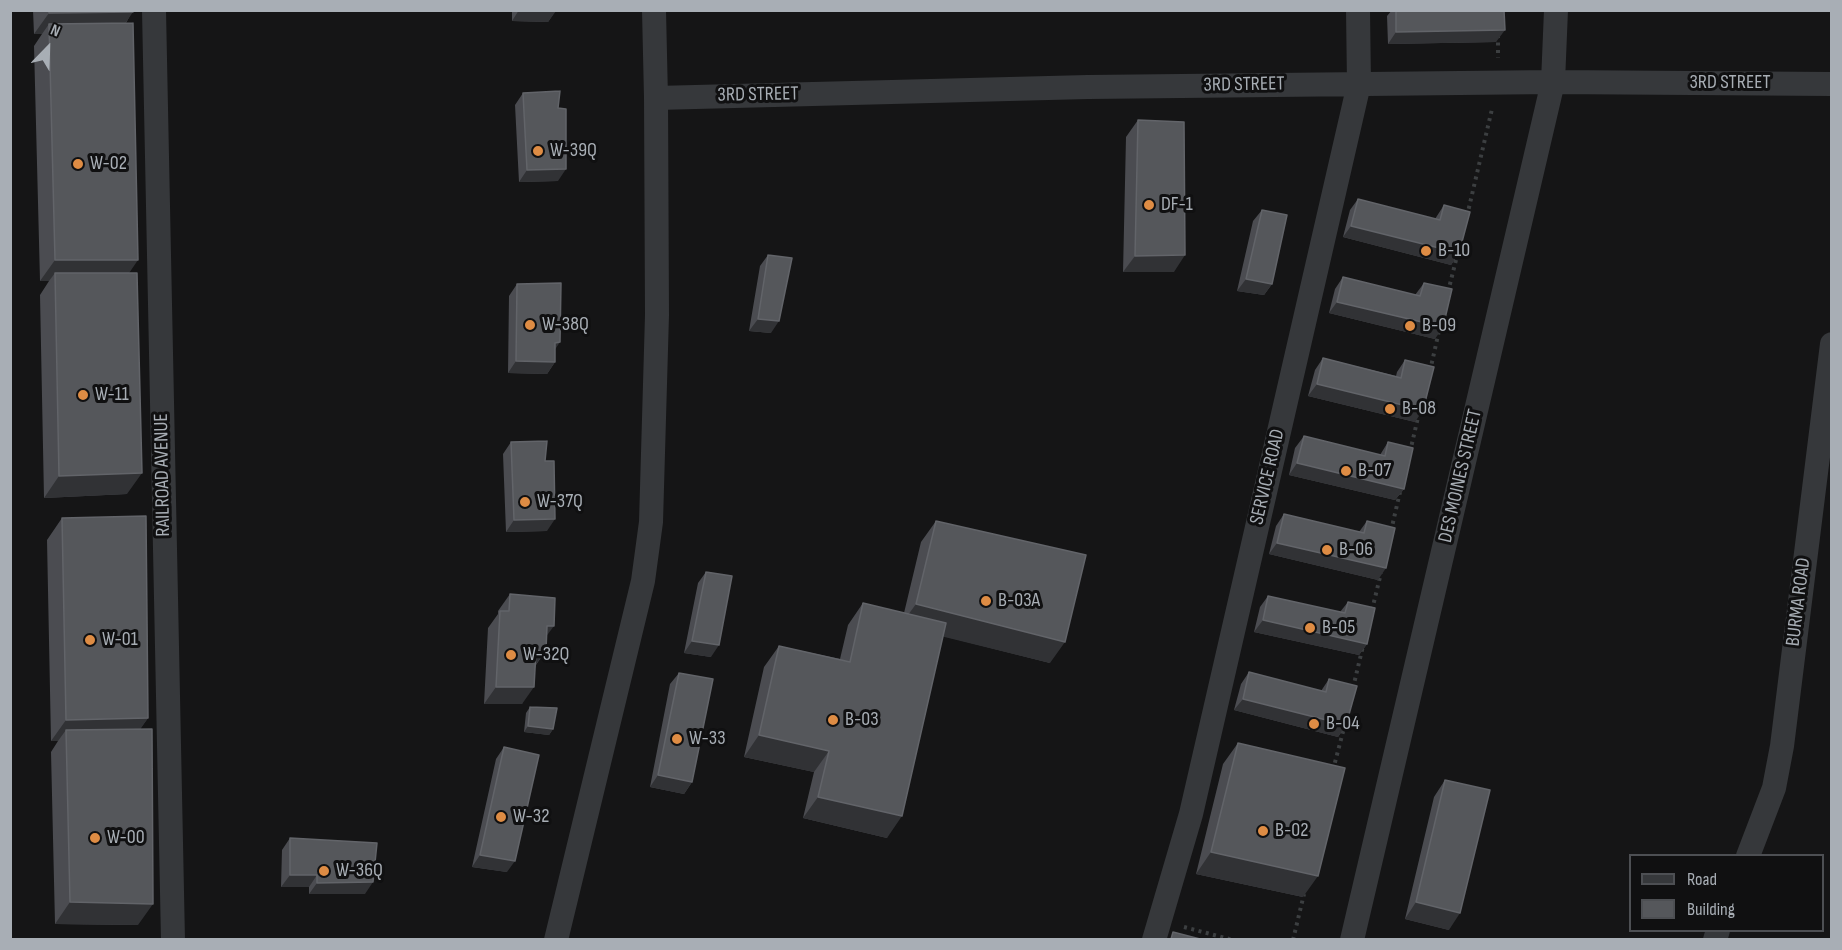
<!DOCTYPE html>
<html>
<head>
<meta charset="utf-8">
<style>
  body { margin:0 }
  #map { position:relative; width:1842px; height:950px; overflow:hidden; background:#151516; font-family:"Sofia Sans Condensed",sans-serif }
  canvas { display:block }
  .frame { position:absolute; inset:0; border:12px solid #a8aeb5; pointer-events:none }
  .legend { position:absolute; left:1629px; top:854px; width:195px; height:78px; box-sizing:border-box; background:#101011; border:2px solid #4d4f53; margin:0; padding:8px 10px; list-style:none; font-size:18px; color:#a8aeb5 }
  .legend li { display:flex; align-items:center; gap:12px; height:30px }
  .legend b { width:30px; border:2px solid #4d4f53 }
  .north { position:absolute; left:18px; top:18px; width:60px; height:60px; -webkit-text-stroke:4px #101011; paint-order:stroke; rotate:23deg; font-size:16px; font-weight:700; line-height:24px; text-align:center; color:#a8aeb5 }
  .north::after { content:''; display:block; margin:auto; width:21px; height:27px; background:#a8aeb5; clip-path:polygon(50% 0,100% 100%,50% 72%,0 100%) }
</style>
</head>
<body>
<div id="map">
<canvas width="1842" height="950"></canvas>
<div class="frame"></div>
<ul class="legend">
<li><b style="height:8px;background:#36383b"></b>Road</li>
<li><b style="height:16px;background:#55575b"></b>Building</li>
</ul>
<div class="north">N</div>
</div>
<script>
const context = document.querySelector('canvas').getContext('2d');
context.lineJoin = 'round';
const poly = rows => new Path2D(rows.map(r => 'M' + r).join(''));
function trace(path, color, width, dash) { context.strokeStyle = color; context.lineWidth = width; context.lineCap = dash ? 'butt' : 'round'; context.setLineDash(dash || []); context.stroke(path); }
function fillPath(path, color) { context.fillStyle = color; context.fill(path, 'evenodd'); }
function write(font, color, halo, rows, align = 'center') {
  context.font = font + ' "Sofia Sans Condensed",sans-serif'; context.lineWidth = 6; context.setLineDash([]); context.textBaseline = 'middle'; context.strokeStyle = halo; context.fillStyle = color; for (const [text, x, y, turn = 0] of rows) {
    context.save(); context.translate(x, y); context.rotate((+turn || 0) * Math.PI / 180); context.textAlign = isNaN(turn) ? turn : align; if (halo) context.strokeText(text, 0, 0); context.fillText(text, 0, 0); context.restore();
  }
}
const path = poly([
  [1498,35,1498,58],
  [1467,216,1492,109],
  [1448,292,1458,252],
  [1430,371,1439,331],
  [1410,452,1419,413],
  [1391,531,1400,492],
  [1372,610,1381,573],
  [1353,688,1363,646],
  [1333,770,1344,728],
  [1184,927,1233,940],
  [1293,940,1304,894]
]);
const minor = poly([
  [154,10,173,940],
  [656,98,1088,87,1553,82,1832,84],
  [1748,856,1774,788,1782,746,1832,344],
  [556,940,643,581,651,522,657,315,656,98,654,10],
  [1154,940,1191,814,1359,84,1358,10],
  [1352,940,1553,82,1556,10],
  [1715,940,1718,930]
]);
const wall = poly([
  [33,10,133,10,126,23,129,273,127,494,44,498,40,295,49,281,40,281,34,46,42,34,34,34],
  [512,10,556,10,548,22,512,21],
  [1392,10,1504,10,1496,42,1388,44,1387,16],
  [523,93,558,108,558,181,519,182,515,105],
  [1138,120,1174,272,1123,272,1126,137],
  [1358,199,1435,219,1444,205,1459,253,1451,265,1343,237,1350,210],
  [1262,210,1272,284,1264,295,1237,291,1253,221],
  [768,255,771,333,749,331,760,266],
  [1343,277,1415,295,1424,283,1435,339,1329,313,1335,289],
  [517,284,555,350,555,362,547,374,508,373,509,296],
  [1323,358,1396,376,1397,372,1405,360,1415,422,1308,396,1315,370],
  [1304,436,1380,455,1388,442,1404,489,1395,500,1289,475,1295,448],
  [511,442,545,461,547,531,506,532,503,454],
  [1284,514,1359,532,1367,521,1378,580,1269,554,1276,526],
  [62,518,148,718,139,730,138,925,55,924,51,752,58,741,51,741,47,540],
  [936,521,1050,663,943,636,887,838,803,818,814,772,744,757,764,667,779,646,840,659,848,625,863,603,904,613,921,542],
  [706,572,711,657,684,653,698,583],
  [510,594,546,636,546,650,536,665,522,704,484,704,488,628,498,614,498,611],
  [1268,596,1340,612,1348,602,1367,644,1359,655,1254,632,1260,607],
  [1249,672,1321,691,1329,679,1346,725,1338,737,1234,710,1241,684],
  [679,673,692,782,684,794,650,787,670,684],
  [530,707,553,729,549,735,524,732,526,713],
  [1238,743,1303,897,1196,874,1223,764],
  [504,747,507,872,472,867,496,759],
  [1445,780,1449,930,1405,919,1434,797],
  [290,838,365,894,309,894,309,887,281,887,282,850]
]);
const shadedWall = poly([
  [519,10,556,11,548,22,512,21],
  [133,12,118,34,49,24,42,34,34,34,49,13],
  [1505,30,1496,42,1388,44,1396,32],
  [566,169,558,181,519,182,527,170],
  [1351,226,1459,253,1451,265,1343,237],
  [1185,255,1174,272,1123,272,1135,256],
  [55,260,138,260,123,282,55,273,49,281,40,281],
  [1246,279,1272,284,1264,295,1237,291],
  [1337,302,1443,327,1435,339,1329,313],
  [758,319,779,321,771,333,749,331],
  [560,342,552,354,555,343],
  [516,361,555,362,547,374,508,373],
  [1317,384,1423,410,1415,422,1308,396],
  [1297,463,1404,489,1395,500,1289,475],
  [142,473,127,494,44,498,59,476],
  [555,519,547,531,506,532,514,520],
  [1277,543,1386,568,1378,580,1269,554],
  [916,604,1065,642,1050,663,900,626],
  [1263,620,1367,644,1359,655,1254,632],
  [547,626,554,626,542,642],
  [692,641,719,645,711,657,684,653],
  [546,650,534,667,536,651],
  [496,687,534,687,522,704,484,704],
  [1243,699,1346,725,1338,737,1234,710],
  [148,718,133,740,66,730,58,741,51,741,66,720],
  [528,726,553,729,549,735,524,732],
  [759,735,829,751,814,772,744,757],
  [658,775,692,782,684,794,650,787],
  [818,797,902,816,887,838,803,818],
  [1211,852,1318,876,1303,897,1196,874],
  [480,855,515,861,507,872,472,867],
  [290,875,317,875,309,887,281,887],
  [373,882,365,894,309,894,317,883],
  [70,902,153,904,138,925,55,924],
  [1416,902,1460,913,1449,930,1405,919]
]);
const building = poly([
  [49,10,133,10,133,12,49,13,49,10],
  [1396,10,1504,10,1505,30,1396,32,1396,10],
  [133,23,138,260,55,260,49,24,133,23],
  [560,91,558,108,566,109,566,169,527,170,523,93,560,91],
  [1138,120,1184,122,1185,255,1135,256,1138,120],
  [1358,199,1440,220,1444,205,1470,212,1459,253,1351,226,1358,199],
  [1262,210,1287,215,1272,284,1246,279,1262,210],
  [768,255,792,258,779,321,758,319,768,255],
  [55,273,137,273,142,473,59,476,55,273],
  [1343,277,1420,296,1424,283,1452,289,1443,327,1337,302,1343,277],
  [561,283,560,342,555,343,555,362,516,361,517,284,561,283],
  [1323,358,1401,378,1405,360,1434,367,1423,410,1317,384,1323,358],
  [1304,436,1385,456,1388,442,1413,448,1404,489,1297,463,1304,436],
  [547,441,545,461,554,461,555,519,514,520,511,442,547,441],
  [1284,514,1364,533,1367,521,1395,528,1386,568,1277,543,1284,514],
  [146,516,148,718,66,720,62,518,146,516],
  [936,521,1086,555,1065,642,916,604,936,521],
  [706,572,732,576,719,645,692,641,706,572],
  [510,594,555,598,554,626,547,626,546,650,536,651,534,687,496,687,500,611,509,611,510,594],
  [1268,596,1345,613,1348,602,1375,608,1367,644,1263,620,1268,596],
  [863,603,946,623,902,816,818,797,829,751,759,735,779,646,850,662,863,603],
  [1249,672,1326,692,1329,679,1357,686,1346,725,1243,699,1249,672],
  [679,673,713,679,692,782,658,775,679,673],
  [530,707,557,708,553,729,528,726,530,707],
  [152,729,153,904,70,902,66,730,152,729],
  [1238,743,1345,768,1318,876,1211,852,1238,743],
  [504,747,539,755,515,861,480,855,504,747],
  [1445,780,1490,790,1460,913,1416,902,1445,780],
  [290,838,377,843,373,882,317,883,317,875,290,875,290,838],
  [1173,932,1200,939,1171,939,1173,932]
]);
const markers = [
  [538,151,6,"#de8c44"],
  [78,164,6,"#de8c44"],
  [1149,205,6,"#de8c44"],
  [1426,251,6,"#de8c44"],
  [530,325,6,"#de8c44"],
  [1410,326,6,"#de8c44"],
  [83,395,6,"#de8c44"],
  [1390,409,6,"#de8c44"],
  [1346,471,6,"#de8c44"],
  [525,502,6,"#de8c44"],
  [1327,550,6,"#de8c44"],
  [986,601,6,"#de8c44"],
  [1310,628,6,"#de8c44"],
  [90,640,6,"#de8c44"],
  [511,655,6,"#de8c44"],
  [833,720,6,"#de8c44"],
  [1314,724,6,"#de8c44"],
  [677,739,6,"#de8c44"],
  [501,817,6,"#de8c44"],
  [1263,831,6,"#de8c44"],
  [95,838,6,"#de8c44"],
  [324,871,6,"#de8c44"]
];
const streetNames = [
  ["3RD STREET",1730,83],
  ["3RD STREET",1244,85,-1],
  ["3RD STREET",758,95,-1],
  ["RAILROAD AVENUE",163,475,-91],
  ["DES MOINES STREET",1461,476,-77],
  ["SERVICE ROAD",1268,477,-77],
  ["BURMA ROAD",1799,602,-83]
];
const poiNames = [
  ["W-39Q",550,151],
  ["W-02",90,164],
  ["DF-1",1161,205],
  ["B-10",1438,251],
  ["W-38Q",542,325],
  ["B-09",1422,326],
  ["W-11",95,395],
  ["B-08",1402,409],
  ["B-07",1358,471],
  ["W-37Q",537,502],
  ["B-06",1339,550],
  ["B-03A",998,601],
  ["B-05",1322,628],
  ["W-01",102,640],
  ["W-32Q",523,655],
  ["B-03",845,720],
  ["B-04",1326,724],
  ["W-33",689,739],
  ["W-32",513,817],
  ["B-02",1275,831],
  ["W-00",107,838],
  ["W-36Q",336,871]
];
trace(path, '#3c3f41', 4, [3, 4.5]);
trace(minor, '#36383b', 24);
fillPath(wall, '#4b4c51');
fillPath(shadedWall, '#313235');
fillPath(building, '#55575b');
trace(building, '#626469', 1.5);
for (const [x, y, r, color] of markers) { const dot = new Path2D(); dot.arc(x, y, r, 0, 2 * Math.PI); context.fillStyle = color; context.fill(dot); trace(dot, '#101011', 2); }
write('20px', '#a8aeb5', '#101011', streetNames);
write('20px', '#a8aeb5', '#101011', poiNames, 'left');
</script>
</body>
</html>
